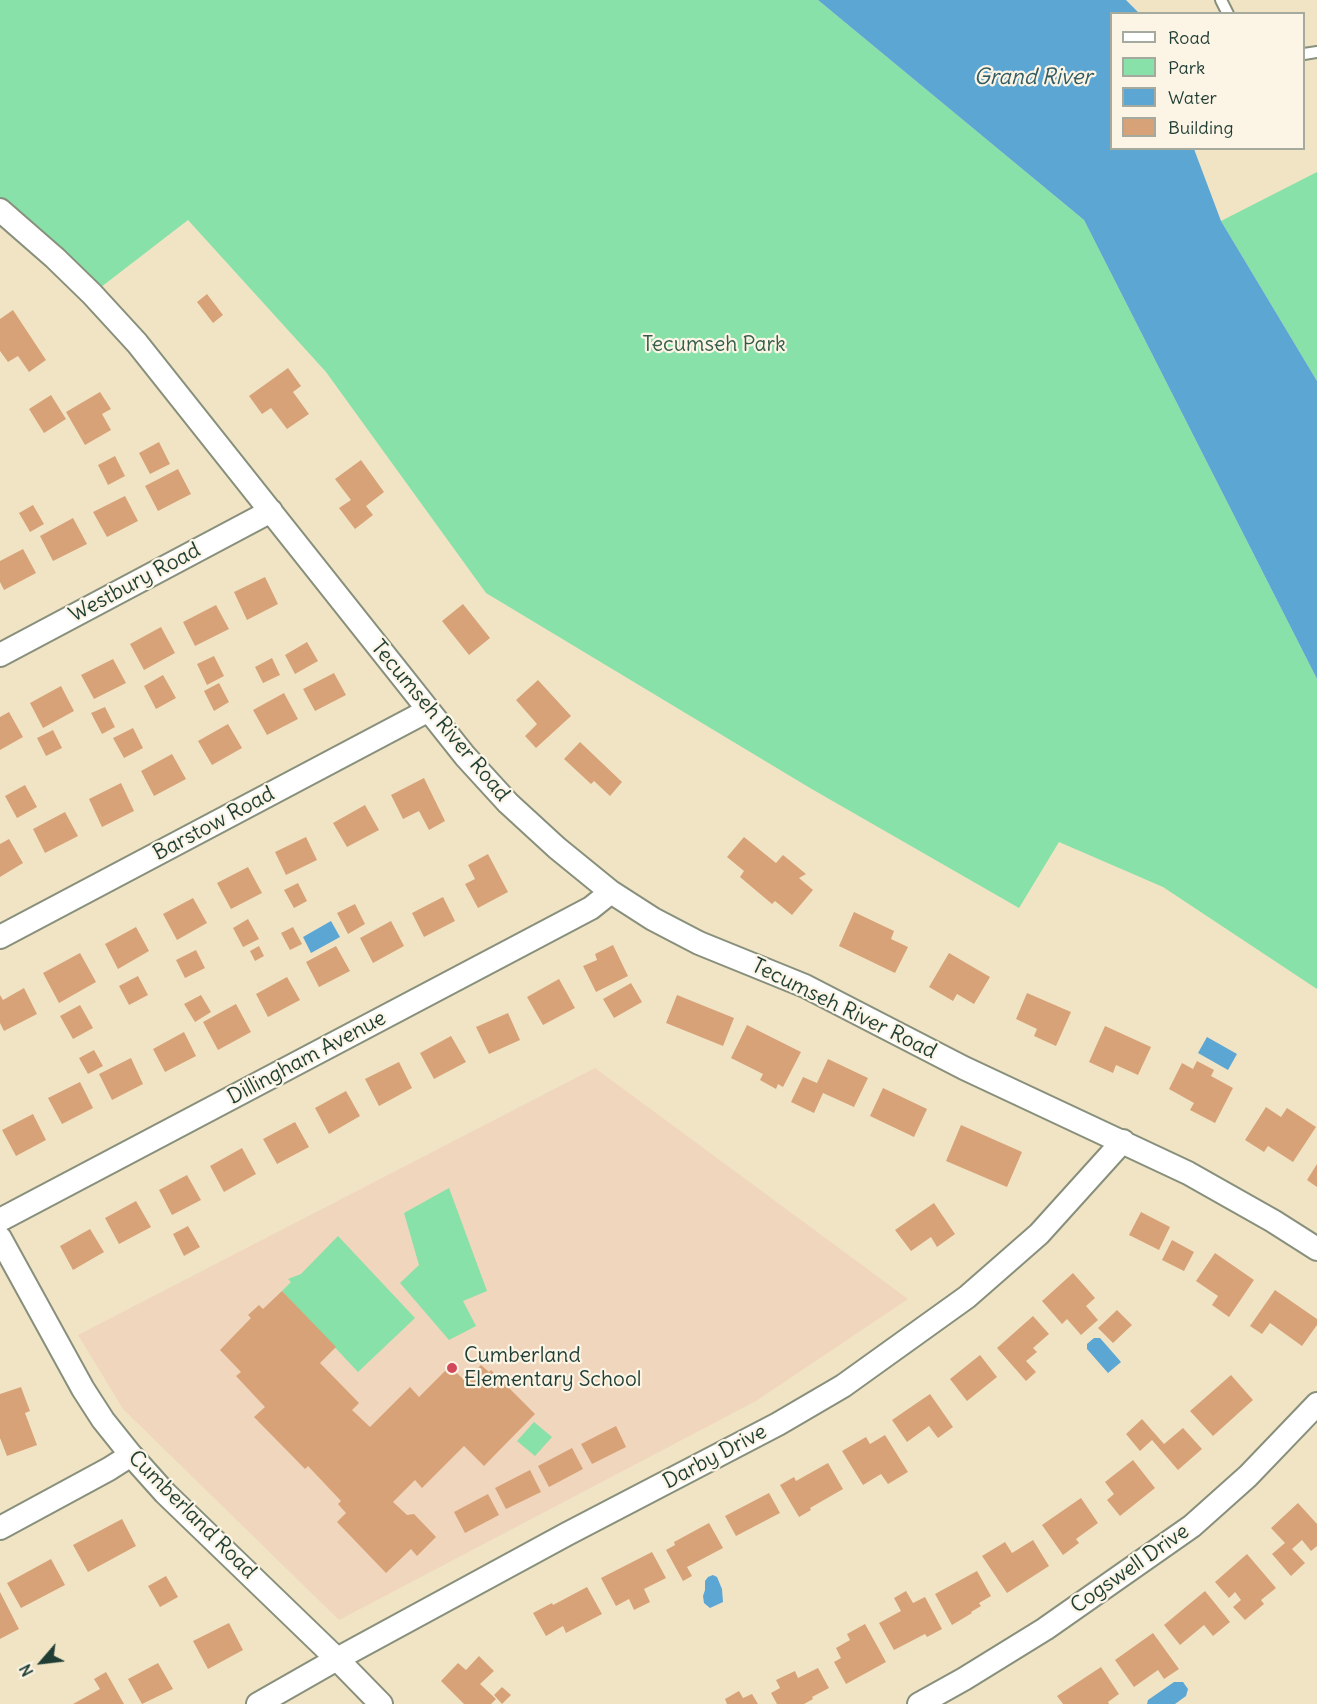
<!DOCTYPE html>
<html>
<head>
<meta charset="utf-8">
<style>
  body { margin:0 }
  #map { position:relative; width:1317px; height:1704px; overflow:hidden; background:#f0e4c5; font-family:Delius,sans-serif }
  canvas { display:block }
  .legend { position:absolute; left:1110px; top:12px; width:195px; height:138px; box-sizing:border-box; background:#fcf5e5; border:2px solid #a4ab9e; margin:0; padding:8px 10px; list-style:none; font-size:18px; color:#1f3d34 }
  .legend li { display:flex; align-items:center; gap:12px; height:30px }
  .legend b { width:30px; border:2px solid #a4ab9e }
  .north { position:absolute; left:12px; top:1632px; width:60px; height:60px; -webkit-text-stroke:4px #fcf5e5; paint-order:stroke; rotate:242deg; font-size:16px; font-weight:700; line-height:24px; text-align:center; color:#1f3d34 }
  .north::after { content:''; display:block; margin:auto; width:21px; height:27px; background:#1f3d34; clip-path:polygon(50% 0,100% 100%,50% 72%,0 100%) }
</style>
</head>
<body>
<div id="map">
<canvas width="1317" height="1704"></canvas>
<ul class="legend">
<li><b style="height:8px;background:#fff"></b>Road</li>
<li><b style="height:16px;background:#87e1a8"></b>Park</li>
<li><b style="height:16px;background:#5ca6d4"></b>Water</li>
<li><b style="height:16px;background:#d8a278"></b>Building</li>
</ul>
<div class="north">N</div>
</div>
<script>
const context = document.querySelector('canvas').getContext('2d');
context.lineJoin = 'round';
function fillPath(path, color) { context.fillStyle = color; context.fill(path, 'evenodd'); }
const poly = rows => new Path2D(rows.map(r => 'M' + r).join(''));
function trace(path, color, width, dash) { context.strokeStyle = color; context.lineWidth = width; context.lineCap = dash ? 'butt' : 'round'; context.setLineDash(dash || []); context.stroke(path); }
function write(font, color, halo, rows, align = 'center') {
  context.font = font + ' Delius,sans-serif'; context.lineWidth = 4.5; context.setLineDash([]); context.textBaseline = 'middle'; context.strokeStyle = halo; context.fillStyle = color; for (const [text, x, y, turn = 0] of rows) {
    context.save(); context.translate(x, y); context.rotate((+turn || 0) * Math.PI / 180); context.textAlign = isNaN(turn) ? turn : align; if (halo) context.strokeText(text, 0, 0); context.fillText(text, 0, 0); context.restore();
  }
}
const built = poly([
  [595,1068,908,1299,756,1401,339,1620,123,1409,78,1335]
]);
const green = poly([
  [0,0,818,0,1084,220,1317,679,1317,989,1163,887,1059,842,1019,908,810,788,486,593,326,372,188,220,92,294,0,210],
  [1317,172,1317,381,1221,221],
  [449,1188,487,1291,463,1301,476,1326,449,1340,400,1283,419,1265,404,1213],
  [338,1236,415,1318,358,1372,282,1291,291,1282,288,1279,301,1274],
  [534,1422,552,1437,535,1456,517,1441]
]);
const water = poly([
  [818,0,1126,0,1139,13,1112,14,1112,148,1194,149,1221,221,1317,381,1317,679,1084,220],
  [331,921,340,937,311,953,303,937],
  [1207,1037,1237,1054,1228,1070,1198,1053],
  [1094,1338,1100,1338,1121,1362,1108,1373,1087,1349,1087,1344],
  [713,1575,717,1577,722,1589,723,1602,710,1608,704,1603,703,1596,705,1590,705,1581,708,1577],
  [1174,1682,1183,1682,1188,1689,1186,1696,1175,1704,1147,1704,1148,1700]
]);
const building = poly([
  [207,294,223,315,213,323,197,302],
  [13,310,46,360,29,372,18,356,8,362,0,351,0,319],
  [288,368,301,386,293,392,309,414,287,429,271,408,262,414,249,396],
  [100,392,111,409,102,414,111,430,85,445,66,412],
  [51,395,66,419,44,433,29,409],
  [159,442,170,464,150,474,139,453],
  [115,456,125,476,108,485,98,465],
  [361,460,384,492,366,506,373,515,355,529,339,508,351,500,335,479],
  [178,469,191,494,158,511,145,486],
  [125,496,138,521,107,537,93,512],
  [33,505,44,524,30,532,19,513],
  [73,518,87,544,53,561,40,536],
  [23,549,36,573,4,590,0,582,0,561],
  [265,577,278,604,247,620,234,592],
  [463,604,490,638,469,655,442,621],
  [216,605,229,629,195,646,183,622],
  [161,627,175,653,144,670,130,644],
  [307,642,318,661,295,674,285,655],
  [214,656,224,676,207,685,197,664],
  [272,658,280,675,263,683,255,667],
  [113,659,126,683,94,699,81,675],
  [334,673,346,695,315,711,303,689],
  [163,675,176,698,156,709,144,686],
  [538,680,571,716,536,748,525,736,537,724,516,700],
  [219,683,229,702,214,711,204,691],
  [61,686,74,711,43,728,30,703],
  [284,693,298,719,267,735,253,710],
  [105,707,115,727,102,734,91,713],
  [9,712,23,737,0,750,0,717],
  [228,724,242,748,212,765,198,741],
  [133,728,143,748,124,758,113,738],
  [53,730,62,748,46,756,37,738],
  [580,742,622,782,610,796,594,781,591,784,564,759],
  [172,754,186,779,154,796,141,771],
  [424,778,445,821,429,830,419,811,403,819,391,795],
  [121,783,134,811,102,827,89,799],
  [25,785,37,807,17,818,5,796],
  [365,805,379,830,347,847,333,823],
  [65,812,78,836,45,853,33,829],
  [306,837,317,860,286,875,275,852],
  [744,837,776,863,783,855,806,874,799,878,813,890,792,915,775,901,772,904,740,877,744,871,727,857],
  [9,839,23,863,0,877,0,844],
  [488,854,508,892,478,908,465,884,475,879,468,865],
  [248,867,262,893,231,909,217,883],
  [298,883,307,901,294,908,284,890],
  [443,897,455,921,424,937,412,913],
  [193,898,207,923,177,940,163,914],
  [355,904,365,924,348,934,337,913],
  [854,912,894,931,891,939,908,947,895,973,839,946],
  [248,919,259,939,243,947,233,928],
  [391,921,404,946,373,963,360,938],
  [136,927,149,951,118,969,105,944],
  [293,927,302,944,290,950,281,933],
  [613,945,628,976,596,992,583,966,597,960,595,954],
  [259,946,264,956,255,961,250,951],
  [336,946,350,971,319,987,306,962],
  [196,950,205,968,185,978,176,960],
  [80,953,96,982,59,1003,43,973],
  [949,953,990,977,974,1004,957,994,953,1001,929,987],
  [138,976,148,995,129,1005,119,986],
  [287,977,300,1000,268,1017,256,994],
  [559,979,575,1008,543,1025,527,997],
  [631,983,642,1002,614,1018,603,999],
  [24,988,37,1014,4,1031,0,1023,0,995,3,1000],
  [1027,993,1071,1012,1056,1046,1034,1036,1037,1029,1016,1019],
  [201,995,211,1012,195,1022,184,1004],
  [677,995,734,1018,723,1046,666,1023],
  [236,1004,251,1032,218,1050,203,1022],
  [80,1005,93,1028,73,1039,60,1016],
  [508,1013,520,1040,489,1054,476,1027],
  [747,1025,801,1052,783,1087,778,1084,776,1089,760,1080,763,1074,731,1058],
  [1105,1026,1151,1047,1138,1075,1116,1065,1113,1073,1089,1062],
  [184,1032,196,1056,165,1072,153,1049],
  [451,1036,466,1062,434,1079,420,1053],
  [94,1050,103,1066,88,1074,79,1058],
  [131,1058,143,1084,112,1100,99,1074],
  [828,1059,868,1078,854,1107,823,1093,814,1113,791,1102,803,1077,817,1083],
  [1197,1061,1214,1070,1211,1076,1233,1088,1215,1123,1190,1110,1194,1103,1169,1089,1182,1063,1193,1069],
  [399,1062,412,1088,379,1106,365,1079],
  [80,1082,93,1108,62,1124,48,1098],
  [883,1088,927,1109,914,1137,870,1116],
  [346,1091,360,1116,329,1134,315,1108],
  [1266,1107,1281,1117,1287,1108,1316,1127,1293,1162,1268,1146,1264,1152,1245,1140],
  [33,1114,46,1140,16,1156,2,1130],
  [295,1122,309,1147,277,1164,263,1139],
  [961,1125,1022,1152,1007,1187,946,1161],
  [242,1148,256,1174,224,1192,210,1166],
  [1317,1164,1317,1187,1307,1180],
  [187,1175,201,1200,172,1215,159,1190],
  [136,1201,151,1227,119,1244,105,1218],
  [934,1203,955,1234,937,1247,931,1237,911,1251,895,1230],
  [1141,1212,1170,1227,1159,1250,1129,1235],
  [188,1226,200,1247,184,1256,173,1234],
  [90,1229,104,1252,73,1270,60,1246],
  [1172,1240,1194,1252,1184,1271,1162,1260],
  [1215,1253,1254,1280,1229,1317,1212,1305,1218,1296,1196,1281],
  [1073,1273,1095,1298,1086,1306,1098,1320,1081,1335,1067,1319,1062,1324,1042,1301],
  [1275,1290,1317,1319,1317,1325,1302,1346,1270,1323,1262,1334,1250,1326],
  [282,1291,336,1347,320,1363,359,1403,352,1410,370,1427,410,1387,419,1397,450,1366,465,1381,481,1365,489,1372,491,1370,535,1414,484,1466,464,1446,422,1488,415,1480,393,1502,407,1515,414,1514,436,1537,417,1556,411,1549,386,1573,337,1522,346,1513,338,1504,341,1501,308,1466,305,1469,254,1417,265,1407,236,1376,241,1372,220,1350,251,1318,248,1315,259,1305,263,1309],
  [1117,1310,1132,1325,1113,1343,1098,1328],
  [1033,1316,1049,1334,1033,1348,1037,1352,1026,1361,1036,1372,1026,1381,997,1348],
  [980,1355,997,1377,967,1401,950,1379],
  [1231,1375,1253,1400,1213,1436,1190,1411],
  [21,1387,30,1411,25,1413,37,1445,7,1456,0,1438,0,1394],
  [930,1394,953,1427,938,1438,929,1426,907,1442,892,1420],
  [1142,1419,1164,1444,1183,1428,1202,1449,1178,1470,1152,1440,1140,1451,1126,1434],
  [616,1426,626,1447,592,1464,581,1444],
  [885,1435,908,1472,888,1484,881,1474,863,1485,842,1451,866,1437,870,1444],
  [572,1448,583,1469,549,1487,538,1466],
  [1133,1460,1155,1488,1120,1516,1107,1500,1114,1494,1105,1482],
  [828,1463,843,1489,810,1508,811,1510,799,1517,780,1485,794,1477,796,1481],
  [530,1470,541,1492,506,1509,495,1488],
  [769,1493,780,1513,736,1536,725,1516],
  [488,1494,499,1515,465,1533,454,1512],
  [1081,1498,1098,1523,1076,1539,1079,1543,1063,1555,1042,1525],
  [1298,1503,1317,1524,1317,1546,1311,1551,1302,1540,1292,1549,1305,1563,1291,1576,1272,1554,1285,1543,1271,1528],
  [122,1519,136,1546,88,1572,73,1545],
  [709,1523,723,1548,687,1567,692,1576,683,1581,666,1550,675,1545,674,1542],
  [1033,1540,1049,1566,1007,1593,982,1556,1005,1542,1012,1553],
  [652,1552,666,1578,644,1589,650,1602,634,1610,629,1599,616,1606,601,1578],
  [1247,1554,1276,1588,1261,1600,1264,1604,1245,1620,1233,1607,1241,1600,1235,1592,1229,1598,1215,1582],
  [51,1559,65,1585,21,1608,7,1583],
  [977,1571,991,1596,979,1603,981,1606,971,1612,972,1613,952,1625,935,1594],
  [166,1576,178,1597,160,1607,148,1586],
  [587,1587,602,1614,566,1633,563,1626,546,1636,533,1613,552,1603,553,1605],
  [906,1591,913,1603,925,1597,942,1629,927,1637,925,1634,894,1650,879,1623,901,1611,894,1598],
  [1205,1591,1230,1622,1213,1636,1204,1625,1180,1645,1164,1625],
  [0,1592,19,1629,0,1639],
  [229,1623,243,1650,208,1669,193,1641],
  [865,1624,886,1662,846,1684,834,1662,841,1658,836,1648,850,1640,847,1634],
  [1153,1633,1179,1669,1164,1679,1158,1670,1134,1687,1115,1660],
  [479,1656,494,1671,480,1684,496,1699,491,1704,464,1704,441,1681,458,1663,466,1670],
  [158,1663,173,1689,142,1704,128,1679],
  [1101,1667,1119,1694,1108,1702,1109,1704,1063,1704,1057,1696],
  [818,1668,829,1688,812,1697,813,1699,804,1704,777,1704,771,1693,780,1688,776,1680,795,1671,798,1678],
  [106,1672,124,1704,73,1704,100,1689,94,1679],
  [502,1687,511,1695,502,1704,494,1695],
  [739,1691,743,1698,752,1694,758,1704,727,1704,725,1699]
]);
const service = poly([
  [1221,0,1228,14],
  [1304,54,1317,52]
]);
const minor = poly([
  [0,210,55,258,92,294,137,343,465,756,508,803,557,848,611,892,653,919,699,943,805,986,964,1068,1188,1173,1273,1221,1317,1249],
  [0,655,271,511],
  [0,937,427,711],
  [0,1220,591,908,611,892],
  [0,1238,83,1389,103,1420,131,1455,165,1493,337,1659,381,1704],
  [0,1528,109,1469,131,1455],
  [258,1704,337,1659,567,1534,778,1424,843,1386,967,1297,1039,1234,1123,1141],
  [919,1704,964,1679,1045,1629,1192,1526,1248,1476,1317,1404]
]);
const markers = [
  [452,1368,6,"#d1495b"]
];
const parkNames = [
  ["Tecumseh Park",714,345]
];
const streetNames = [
  ["Westbury Road",135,583,-28],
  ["Tecumseh River Road",440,721,50],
  ["Barstow Road",214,824,-28],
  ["Tecumseh River Road",844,1009,26],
  ["Dillingham Avenue",307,1058,-28],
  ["Darby Drive",715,1457,-28],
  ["Cumberland Road",192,1515,45],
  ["Cogswell Drive",1130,1569,-35]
];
const poiNames = [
  ["Cumberland",464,1356],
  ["Elementary School",464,1380]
];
const waterNames = [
  ["Grand River",1033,78]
];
fillPath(built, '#f0d6bc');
fillPath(green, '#87e1a8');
fillPath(water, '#5ca6d4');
fillPath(building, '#d8a278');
trace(service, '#88907c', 14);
trace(minor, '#88907c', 26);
trace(service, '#fff', 10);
trace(minor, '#fff', 22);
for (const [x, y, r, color] of markers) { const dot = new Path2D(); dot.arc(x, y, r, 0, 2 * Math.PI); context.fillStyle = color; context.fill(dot); trace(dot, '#fcf5e5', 2); }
write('21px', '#345e4b', '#fcf5e5', parkNames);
write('21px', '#1f3d34', '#fcf5e5', streetNames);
write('21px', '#1f3d34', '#fcf5e5', poiNames, 'left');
write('italic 22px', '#315c64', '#fcf5e5', waterNames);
</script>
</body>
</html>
